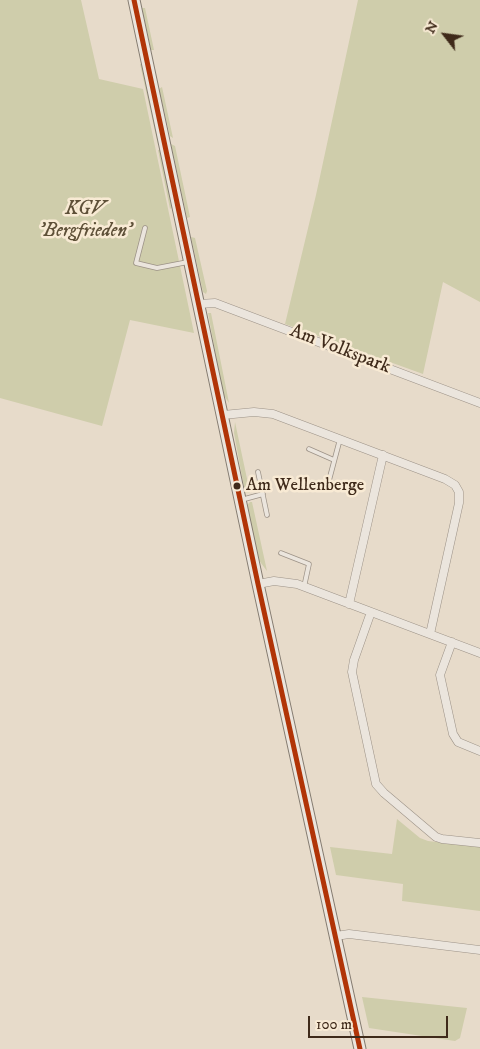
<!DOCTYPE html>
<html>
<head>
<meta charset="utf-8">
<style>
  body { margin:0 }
  #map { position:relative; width:480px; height:1049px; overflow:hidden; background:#e7dbca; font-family:"IM FELL DW Pica",serif }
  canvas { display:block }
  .north { position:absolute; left:420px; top:10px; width:50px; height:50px; -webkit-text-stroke:4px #f8ead4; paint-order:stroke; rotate:300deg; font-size:14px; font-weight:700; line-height:20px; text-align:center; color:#3f2a1a }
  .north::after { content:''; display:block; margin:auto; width:18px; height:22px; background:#3f2a1a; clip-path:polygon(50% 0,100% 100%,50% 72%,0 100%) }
  .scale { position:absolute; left:308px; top:1016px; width:140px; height:22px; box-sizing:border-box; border:2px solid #3f2a1a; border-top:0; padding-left:6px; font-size:15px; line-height:18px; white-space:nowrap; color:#3f2a1a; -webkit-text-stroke:4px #f8ead4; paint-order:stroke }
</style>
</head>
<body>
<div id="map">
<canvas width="480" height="1049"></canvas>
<div class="north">N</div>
<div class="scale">100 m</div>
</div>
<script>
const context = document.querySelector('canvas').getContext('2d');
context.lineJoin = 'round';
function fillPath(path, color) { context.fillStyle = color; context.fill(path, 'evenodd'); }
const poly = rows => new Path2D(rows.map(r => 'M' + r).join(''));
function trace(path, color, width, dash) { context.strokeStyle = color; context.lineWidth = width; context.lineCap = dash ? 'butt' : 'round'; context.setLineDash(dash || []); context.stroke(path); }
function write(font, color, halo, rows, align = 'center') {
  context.font = font + ' "IM FELL DW Pica",serif'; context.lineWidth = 5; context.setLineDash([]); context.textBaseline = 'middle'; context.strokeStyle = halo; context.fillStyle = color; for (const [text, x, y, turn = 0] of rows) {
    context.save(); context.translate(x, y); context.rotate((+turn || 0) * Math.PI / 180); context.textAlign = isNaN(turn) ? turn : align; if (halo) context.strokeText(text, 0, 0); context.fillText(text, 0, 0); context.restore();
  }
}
const green = poly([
  [0,0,81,0,99,79,143,89,194,333,130,320,102,426,0,398],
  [358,0,480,0,480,302,443,282,423,374,285,324,316,195],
  [142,8,145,8,154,50,151,50],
  [140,64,143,64,160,145,158,145],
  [162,87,173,138,170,136,159,89],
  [171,144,175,146,190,217,187,218],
  [158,150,161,150,174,206,170,209],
  [191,237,195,238,207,291,206,294,203,292],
  [208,313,211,313,229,403,223,394],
  [235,422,250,493,245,493,234,433],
  [250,502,252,502,267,571,258,559,247,505],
  [397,819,420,838,428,841,480,847,480,911,402,901,403,884,336,875,330,847,392,854],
  [362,997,467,1008,460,1038,455,1041,369,1028]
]);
const lane = poly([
  [145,228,136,263,157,268,188,262],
  [309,449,334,460],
  [258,472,267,515],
  [327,488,340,439],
  [241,500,263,494],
  [281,553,309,564,304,587]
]);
const street = poly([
  [199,304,215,303,480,403],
  [223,415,254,412,273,414,445,479,455,485,459,492,459,503,430,634],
  [258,584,274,581,297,584,480,653],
  [349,604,383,455],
  [371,612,354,660,352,672,376,784,384,793,436,837,442,839,480,843],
  [452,642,440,675,453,734,458,742,480,751],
  [336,936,349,934,480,950]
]);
const secondary = poly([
  [134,0,258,584,360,1049]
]);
const bus1 = poly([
  [134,0,258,584,360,1049]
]);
const markers = [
  [237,486,4.5,"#3f2a1a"]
];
const busNames = [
  ["Am Wellenberge",246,486]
];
const parkNames = [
  ["KGV",85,210],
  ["'Bergfrieden'",85,232]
];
const streetNames = [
  ["Am Volkspark",340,350,21]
];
fillPath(green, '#cfcdab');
trace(lane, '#9c9287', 5.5);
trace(street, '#9c9287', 9);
trace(secondary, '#847b70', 13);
trace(lane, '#ebe5dd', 4);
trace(street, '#ebe5dd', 8);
trace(secondary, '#ebe5dd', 11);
trace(bus1, '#b13407', 5);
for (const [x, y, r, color] of markers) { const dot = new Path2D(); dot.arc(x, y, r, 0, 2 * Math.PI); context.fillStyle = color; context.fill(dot); trace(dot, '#f8ead4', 2); }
write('18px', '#3f2a1a', '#f8ead4', busNames, 'left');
write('italic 19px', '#5e5038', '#f8ead4', parkNames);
write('19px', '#3f2a1a', '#f8ead4', streetNames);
</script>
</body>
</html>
